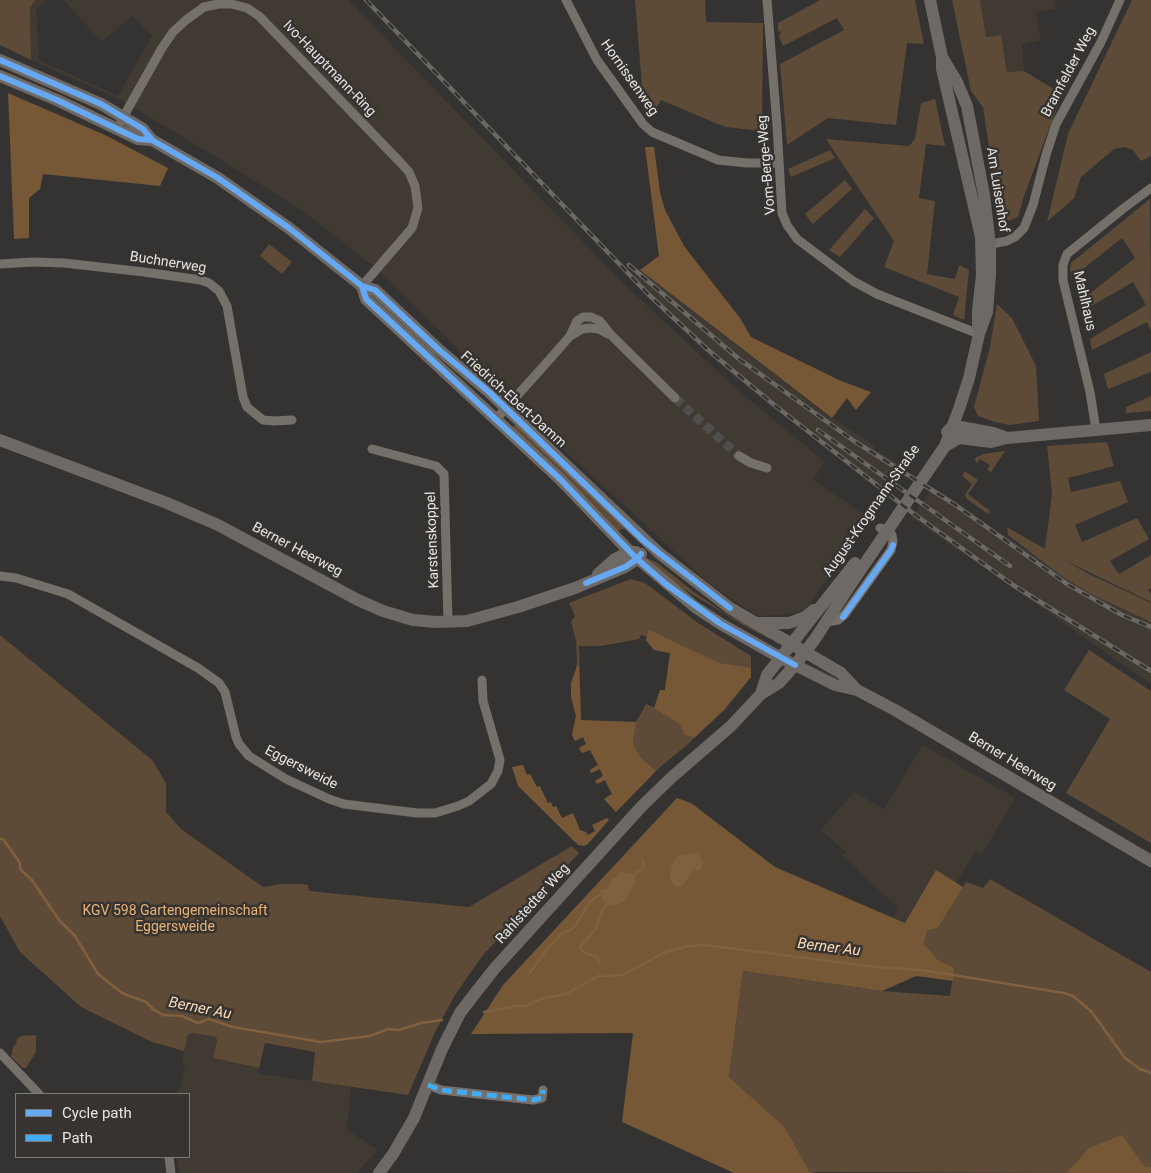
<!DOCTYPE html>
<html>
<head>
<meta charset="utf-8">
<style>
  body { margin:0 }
  #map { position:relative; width:1151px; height:1173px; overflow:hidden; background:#353331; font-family:Roboto,sans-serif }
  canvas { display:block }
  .legend { position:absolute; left:15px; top:1093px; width:175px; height:65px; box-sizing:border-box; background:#363330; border:1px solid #7d7a78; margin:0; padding:6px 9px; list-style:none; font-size:15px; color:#e7e5e3 }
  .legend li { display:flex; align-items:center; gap:10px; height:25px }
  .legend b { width:25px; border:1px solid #7d7a78 }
</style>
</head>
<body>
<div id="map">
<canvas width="1151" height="1173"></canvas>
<ul class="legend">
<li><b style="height:6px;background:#66a8f1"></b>Cycle path</li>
<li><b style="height:6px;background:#42abf6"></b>Path</li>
</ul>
</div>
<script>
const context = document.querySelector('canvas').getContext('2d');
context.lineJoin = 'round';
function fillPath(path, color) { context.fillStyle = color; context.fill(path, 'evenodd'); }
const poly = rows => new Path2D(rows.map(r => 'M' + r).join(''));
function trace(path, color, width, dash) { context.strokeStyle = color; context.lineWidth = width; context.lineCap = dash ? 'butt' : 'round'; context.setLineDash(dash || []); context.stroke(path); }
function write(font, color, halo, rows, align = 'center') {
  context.font = font + ' Roboto,sans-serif'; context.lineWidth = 5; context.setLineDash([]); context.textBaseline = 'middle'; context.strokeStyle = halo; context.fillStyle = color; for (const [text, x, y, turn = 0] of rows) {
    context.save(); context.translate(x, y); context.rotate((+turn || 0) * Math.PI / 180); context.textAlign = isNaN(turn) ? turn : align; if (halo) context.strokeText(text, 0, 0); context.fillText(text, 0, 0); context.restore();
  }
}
const built = poly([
  [36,0,47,0,36,9,39,60,118,96,152,36,132,16,102,42,63,0,348,0,625,285,740,392,825,462,813,480,868,517,836,561,835,568,807,608,797,613,763,616,754,614,711,585,507,398,382,273,302,210,213,155,119,99,31,60,30,7],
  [980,0,1055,0,1056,9,1035,12,1041,40,1022,45,1024,71,1007,72,1001,35,986,37],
  [640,270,822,412,875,446,874,449,898,464,880,490,720,365,631,280],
  [933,487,1091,594,1151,622,1151,684,912,518],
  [923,745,1015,798,982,854,976,851,956,883,936,871,905,923,893,918,898,908,843,856,846,852,821,830,854,792,884,809],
  [193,1033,216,1037,217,1041,213,1058,259,1068,258,1074,351,1086,347,1130,378,1150,357,1173,179,1173,177,1157,189,1157,189,1094,178,1094,185,1066,182,1061,188,1035]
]);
const green = poly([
  [0,0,36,0,30,7,31,60,0,45],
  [635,0,705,0,706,22,763,23,762,131,725,127,661,100,653,114,644,110],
  [820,0,915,0,924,44,907,43,896,125,828,118,787,145,780,64,844,30,837,18,783,46,779,37,781,31,778,32,778,23],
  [952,0,980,0,986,37,1001,35,1007,72,1024,71,1062,94,1024,196,1018,217,1002,223,1000,220,983,107,971,91],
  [1132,0,1151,0,1151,156,1141,161,1133,150,1124,147,1114,149,1081,177,1074,198,1047,222,1068,134],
  [935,99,945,146,926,144,919,198,935,201,927,274,955,279,959,265,969,270,964,320,953,315,959,297,884,267,894,241,826,139,909,146,915,139,921,103],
  [830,150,835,158,791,177,788,169],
  [845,180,852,189,813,224,805,214],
  [1150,199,1151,331,1147,322,1092,350,1090,339,1146,305,1133,282,1081,312,1079,302,1135,258,1122,238,1073,277,1070,270,1071,263],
  [865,209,874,218,840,257,829,250],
  [269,244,292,262,282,274,260,256],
  [997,304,1012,318,1036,366,1039,421,1009,425,995,422,978,416,974,407,990,347],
  [1151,352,1151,372,1108,389,1104,374],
  [1151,396,1151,411,1126,413,1126,407],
  [516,424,625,528,615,532,512,428],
  [1107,442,1114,466,1068,478,1071,492,1120,481,1128,502,1075,525,1082,542,1137,518,1149,539,1110,561,1119,574,1151,555,1151,588,1148,590,1151,594,1151,602,1064,560,1087,573,1151,603,1151,622,1091,594,1063,577,1008,535,1007,527,1045,549,1052,494,1047,446],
  [1005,451,991,472,987,470,990,465,980,459,977,463,975,460,975,458,983,454],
  [965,471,978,480,968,494,990,511,988,514,967,499,965,495,972,484,962,476],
  [646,558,656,562,694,592,726,614,772,637,770,639,745,626,670,581],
  [631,579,645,583,698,623,751,656,751,677,724,710,688,744,659,768,616,812,604,799,612,794,605,780,597,784,595,781,603,776,600,769,591,773,590,770,598,765,590,750,582,753,579,748,586,744,583,737,575,741,572,735,576,716,571,696,571,683,576,672,577,662,576,640,571,622,575,616,569,603],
  [641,635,647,637,646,640,654,650,670,653,665,690,660,690,655,708,646,704,636,722,581,721,579,646,601,646,639,639],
  [0,635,152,760,166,783,166,812,181,829,263,887,283,884,303,884,308,885,309,891,469,907,572,846,579,853,483,955,455,995,435,1032,408,1095,312,1081,315,1052,265,1043,259,1068,213,1058,217,1041,216,1037,192,1033,188,1035,184,1051,152,1042,81,1007,20,952,0,916],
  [1089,650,1151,691,1151,843,1066,793,1110,719,1064,690],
  [990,879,1151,972,1151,1166,1145,1167,1089,1148,1066,1173,810,1172,785,1127,729,1077,743,971,882,991,950,996,954,967,939,961,924,944,927,931,938,928,966,882,983,888],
  [36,1035,36,1052,26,1068,23,1068,11,1057,13,1047,17,1043,16,1040,21,1036]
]);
const forest = poly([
  [8,93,105,135,168,168,160,186,43,174,40,189,29,198,29,238,14,239],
  [645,147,654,147,660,192,665,210,684,246,740,318,751,337,841,381,871,392,856,410,847,398,832,418,640,270,659,256],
  [649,630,719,663,751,668,751,677,724,710,695,737,685,735,680,724,654,708,660,690,665,690,670,653,654,650,646,640],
  [577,666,579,666,581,720,636,722,633,739,634,747,641,758,656,771,616,812,604,799,612,794,605,780,597,784,595,781,603,776,600,769,591,773,590,770,598,765,590,750,582,753,579,748,586,744,583,737,575,741,572,735,576,716,571,696,571,683],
  [523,765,527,775,530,774,537,787,540,786,548,803,551,802,553,807,556,806,562,818,573,813,580,830,586,832,588,835,595,831,592,825,607,818,609,820,588,844,584,846,578,845,518,786,512,767],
  [677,798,691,803,775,867,905,923,936,870,963,887,938,928,927,931,924,944,939,961,954,967,953,981,916,976,882,991,743,971,729,1077,785,1127,810,1172,816,1173,734,1173,622,1122,633,1033,471,1034,503,985],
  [1122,1135,1145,1167,1151,1166,1151,1173,1066,1173,1089,1148]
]);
const water = poly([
  [692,853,699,855,703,862,701,870,693,871,681,887,676,887,670,880,672,865,677,856],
  [621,872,636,874,635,883,624,902,612,906,603,901,599,890,607,888,611,883,612,878,616,877]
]);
const stream = poly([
  [0,839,3,839,20,863,20,869,32,880,59,920,75,936,98,974,122,993,146,1002,153,1009,163,1015,182,1016,198,1023,209,1019,233,1027,321,1042,370,1036,388,1029,399,1030,421,1023,442,1020],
  [636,874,636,871,641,870,644,866,642,860],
  [599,962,597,957,583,952,580,947,596,928,603,908,608,903],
  [530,973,547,949,562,933,569,931,576,925,590,901,601,894],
  [484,1012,516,1006,526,1006,540,999,566,994,598,976,623,975,665,952,689,946,705,945,877,967,922,970,1064,993,1073,996,1091,1011,1125,1058,1140,1069,1151,1073]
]);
const streetTunnel = poly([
  [675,398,739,456]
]);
const street = poly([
  [566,0,597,60,643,124,652,132,718,160,747,163,779,163],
  [767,0,777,126,782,213,787,225,797,239,853,281,877,294,979,334],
  [121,121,162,48,173,32,186,20,204,7,218,4,231,4,247,8,259,16,399,161,409,172,415,186,418,208,412,228,362,286],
  [986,245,1007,241,1015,237,1024,228,1033,205,1046,155,1056,124,1101,42,1120,0],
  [0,264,32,262,64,263,144,272,201,280,209,283,219,291,227,306,243,397,247,407,263,420,274,421,292,420],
  [570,336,582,329,590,328,599,329,608,334],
  [496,419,550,359,570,336,577,321,583,317,591,317,600,321,611,335,675,398],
  [1096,430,1090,392,1063,280,1063,265,1067,254,1124,208,1151,188],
  [372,449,436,466,444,474,448,622],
  [739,456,751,463,767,468],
  [0,576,16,578,68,594,198,668,219,683,225,692,236,737,239,744,249,756,286,779,329,799,344,804,417,813,435,813,458,806,469,801,491,784,498,771,500,760,483,701,482,680],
  [827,622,838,620,845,614,891,550,893,542,892,535,888,530,880,528],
  [0,1053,39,1094],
  [428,1085,441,1090,533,1100,542,1098,543,1090],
  [169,1157,171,1173]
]);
const secondary = poly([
  [930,0,942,57,942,69,981,237,982,275,978,311,978,326],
  [942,57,957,82,967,106,984,195,990,245,990,275,987,312,979,334,969,378,959,409,945,446],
  [0,60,101,104,143,129,152,140,218,178,289,228,362,286,375,290,438,349,489,392,659,553,730,608,841,673,857,690],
  [0,76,57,100,138,139,152,140],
  [362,286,366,299,560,479,630,552,695,607,721,624,781,658,835,685,857,690,895,710,1151,861],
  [947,432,952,427,961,427,993,433,1007,438],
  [0,440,167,503,218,525,358,600,383,611,413,620,436,622,467,621,518,607,575,588,625,567,637,559,641,554],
  [598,574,615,559,630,552,636,552],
  [758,623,789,623,805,617,814,610],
  [761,694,767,675,855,563],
  [379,1173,393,1154,414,1118,442,1049,460,1013,476,992,495,968,642,806,672,777,731,726,761,694,779,683,795,665,815,639,853,581,945,446,959,438,991,442,1007,438,1151,425]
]);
const rail = poly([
  [366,0,649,295,707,349,773,404,914,514,1013,585,1151,671],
  [629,265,739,359,854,441,954,504,1067,584,1122,615,1151,627],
  [818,430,1010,566]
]);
const quiet = poly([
  [428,1085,441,1090,533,1100,542,1098,543,1090]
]);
const cycleway = poly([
  [0,60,101,104,143,129,152,140,218,178,289,228,362,286,375,290,438,349,489,392,643,540,659,553,730,608],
  [0,76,57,100,138,139,152,140],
  [362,286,366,299,560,479,637,559,667,585,721,624,795,665],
  [586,583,625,567,637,559,641,554],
  [843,617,891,550,893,545]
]);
const streetNames = [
  ["Ivo-Hauptmann-Ring",329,69,46],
  ["Bramfelder Weg",1069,72,-62],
  ["Hornissenweg",629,78,55],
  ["Vom-Berge-Weg",767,165,-95],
  ["Am Luisenhof",997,190,81],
  ["Buchnerweg",168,263,9],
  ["Mahlhaus",1084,301,77],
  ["Friedrich-Ebert-Damm",513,400,42],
  ["August-Krogmann-Straße",872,511,-55],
  ["Karstenskoppel",433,540,-92],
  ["Berner Heerweg",297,550,28],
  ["Berner Heerweg",1012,762,31],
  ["Eggersweide",301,768,27],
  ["Rahlstedter Weg",533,904,-48]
];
const parkNames = [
  ["KGV 598 Gartengemeinschaft",175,911],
  ["Eggersweide",175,927]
];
const waterNames = [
  ["Berner Au",829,948,7],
  ["Berner Au",200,1009,11]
];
fillPath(built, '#403a33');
fillPath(green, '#5d4b38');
fillPath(forest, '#765837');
fillPath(water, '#80603e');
trace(stream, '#80603e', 2.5);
trace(streetTunnel, '#504e4c', 9, [9, 4.5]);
trace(street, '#76706b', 9);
trace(secondary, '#6e6964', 12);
trace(rail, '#6c6965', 4.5);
trace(rail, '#363330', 2.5, [8]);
trace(quiet, '#42abf6', 5, [10, 5]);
trace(cycleway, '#66a8f1', 6);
write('14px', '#e7e5e3', '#363330', streetNames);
write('14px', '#e8b377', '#363330', parkNames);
write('italic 15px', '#fddcb9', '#363330', waterNames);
</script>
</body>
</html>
